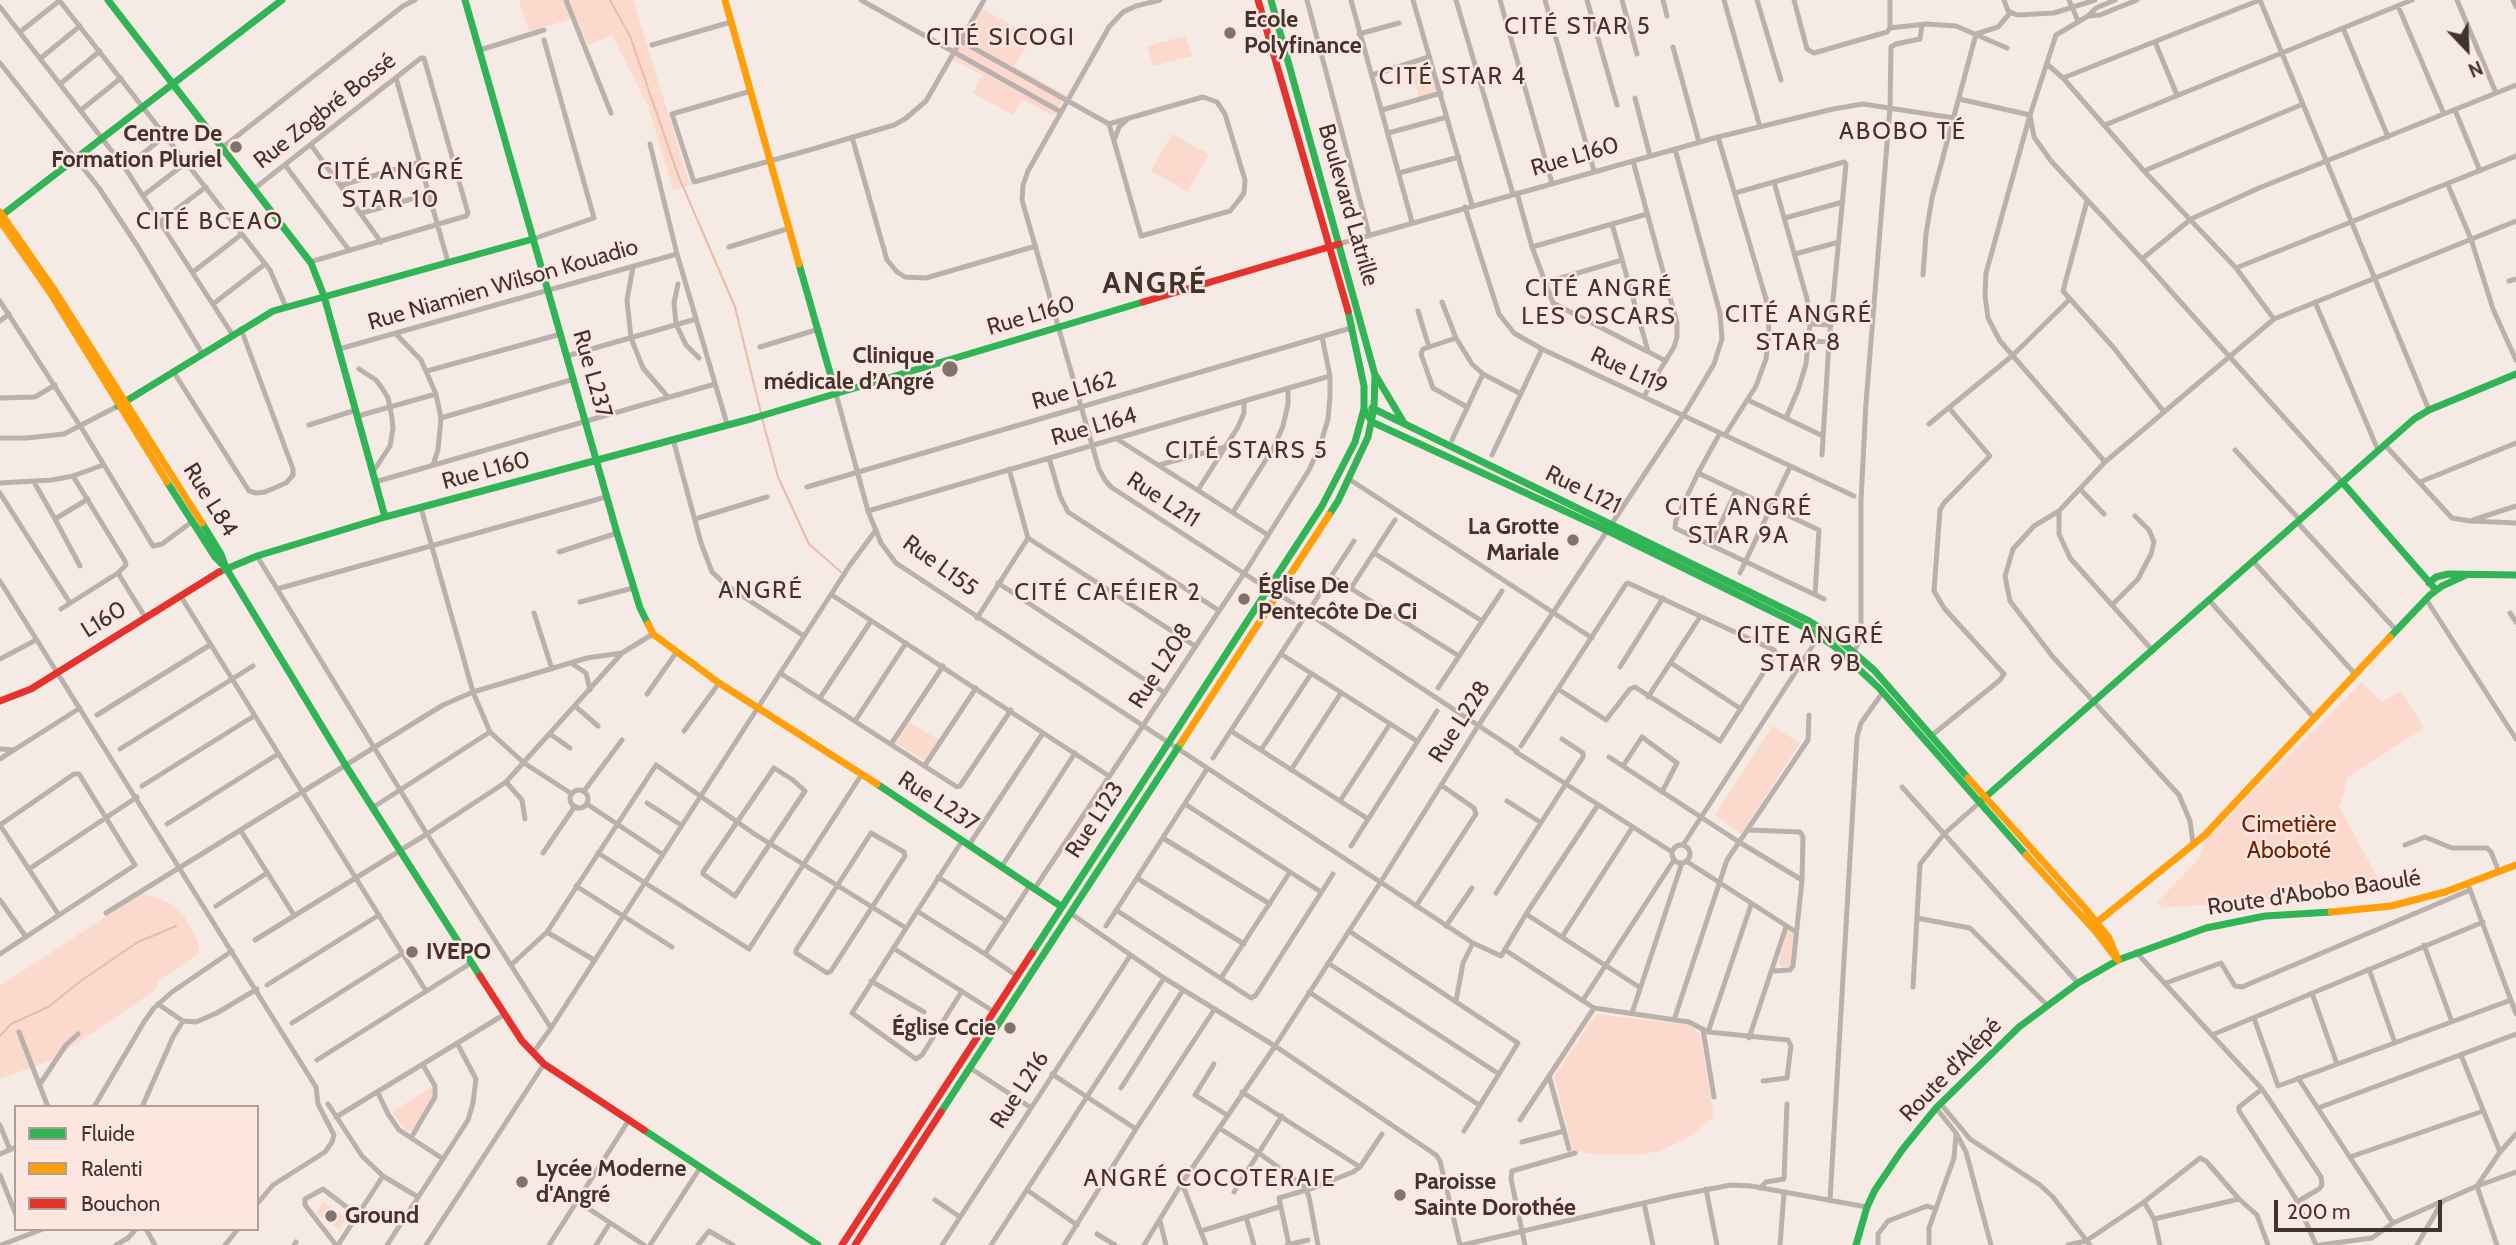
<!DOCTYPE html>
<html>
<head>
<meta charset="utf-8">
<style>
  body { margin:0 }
  #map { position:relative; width:2516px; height:1245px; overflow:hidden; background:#f6eae5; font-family:Cabin,sans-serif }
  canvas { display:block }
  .legend { position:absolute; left:14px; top:1105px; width:245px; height:126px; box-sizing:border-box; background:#fce6df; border:2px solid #b19e98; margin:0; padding:9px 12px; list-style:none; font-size:21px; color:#41332e }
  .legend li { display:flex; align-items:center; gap:14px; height:35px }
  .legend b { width:35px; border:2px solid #b19e98 }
  .north { position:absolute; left:2432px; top:14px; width:70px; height:70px; -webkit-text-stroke:5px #fce6df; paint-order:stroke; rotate:157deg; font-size:19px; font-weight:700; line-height:28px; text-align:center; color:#41332e }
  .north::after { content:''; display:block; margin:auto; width:24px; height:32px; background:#41332e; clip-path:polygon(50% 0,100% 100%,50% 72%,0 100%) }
  .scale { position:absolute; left:2274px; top:1200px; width:168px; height:32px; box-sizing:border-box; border:4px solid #41332e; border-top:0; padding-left:9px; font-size:21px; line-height:24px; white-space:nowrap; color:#41332e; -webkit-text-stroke:5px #fce6df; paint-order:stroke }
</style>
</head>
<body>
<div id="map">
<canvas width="2516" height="1245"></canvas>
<ul class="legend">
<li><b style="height:9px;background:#30b455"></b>Fluide</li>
<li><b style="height:9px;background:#ff9f0a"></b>Ralenti</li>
<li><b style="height:9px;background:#e5322d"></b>Bouchon</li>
</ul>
<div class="north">N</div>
<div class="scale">200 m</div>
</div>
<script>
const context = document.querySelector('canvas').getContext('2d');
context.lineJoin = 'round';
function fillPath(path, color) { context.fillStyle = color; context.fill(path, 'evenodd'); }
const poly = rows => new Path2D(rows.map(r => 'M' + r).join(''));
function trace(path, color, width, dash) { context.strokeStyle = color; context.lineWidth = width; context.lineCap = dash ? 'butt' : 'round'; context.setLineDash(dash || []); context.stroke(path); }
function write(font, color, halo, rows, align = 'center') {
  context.font = font + ' Cabin,sans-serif'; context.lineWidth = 5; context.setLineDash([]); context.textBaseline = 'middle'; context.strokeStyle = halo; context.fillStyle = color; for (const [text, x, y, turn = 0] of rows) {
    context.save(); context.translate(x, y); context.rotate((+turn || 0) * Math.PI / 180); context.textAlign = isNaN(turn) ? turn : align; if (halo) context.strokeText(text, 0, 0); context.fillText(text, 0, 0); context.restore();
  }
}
const green = poly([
  [519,0,633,0,690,185,673,190,648,106,612,35,588,45,576,18,529,31],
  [981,8,1033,37,1014,66,1066,95,1054,116,1022,99,1013,115,973,93,982,75,950,58],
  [1186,36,1192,56,1153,66,1147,46],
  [1428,63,1437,93,1419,98,1410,68],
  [1172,134,1209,154,1188,192,1151,171],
  [2361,682,2382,702,2401,691,2424,728,2346,778,2344,793,2339,807,2385,891,2163,908,2157,902,2199,859,2204,842],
  [909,722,939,740,926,761,896,743],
  [1772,726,1800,743,1741,834,1715,815],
  [142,893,170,903,184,916,197,940,199,953,159,981,154,991,52,1060,0,1079,0,986],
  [1787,930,1794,934,1792,966,1782,967,1779,963],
  [1596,1014,1689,1025,1695,1030,1700,1034,1714,1117,1686,1139,1659,1151,1639,1155,1603,1155,1573,1151,1554,1077],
  [431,1087,433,1095,426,1112,412,1130,406,1131,392,1112],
  [323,1202,347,1217,339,1229,316,1214]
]);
const stream = poly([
  [610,0,630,36,678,175,735,307,761,413],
  [762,418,778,477,809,544,841,572],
  [0,1036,11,1024,48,1007,82,980,138,942,176,926]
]);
const street = poly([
  [59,0,270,270,286,307],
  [566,0,611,113],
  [861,0,1061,112],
  [1160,0,1136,6,1123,12,1109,27,1028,171,1023,185,1022,200,1099,469,1105,480,1111,487,1268,589],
  [1307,0,1369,234],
  [1351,0,1412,222],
  [1413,0,1472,205],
  [1456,0,1513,194],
  [1500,0,1552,183],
  [1545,0,1594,171],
  [1587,0,1617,105],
  [1622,0,1637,54],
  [1663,0,1667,16],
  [1724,0,1760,127],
  [1757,0,1781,80],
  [1794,0,1807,49,1814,53,1887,32,1890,28,1890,0],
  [2004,0,2008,11,2017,15,2054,13,2095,0],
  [2069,0,2078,21],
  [2115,0,2096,8,2088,16,2056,35,2030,115,2034,137,2051,161,2142,259,2342,482],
  [2260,0,2429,410],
  [2457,0,2496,93],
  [2513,0,2516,7],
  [2398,6,2444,114],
  [0,7,125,168,232,334],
  [2088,16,2100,15,2137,0],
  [1890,28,1926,24,1956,26,2007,48],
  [2343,28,2388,137],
  [20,32,59,1],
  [1359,34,1399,23],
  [961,41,1109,124],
  [2155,42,2177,95],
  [652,45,731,22],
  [1673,47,1699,142],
  [480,50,544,30],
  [41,58,80,26],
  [0,63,99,188,138,247,202,353],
  [2047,64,2063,78,2144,171,2236,268,2274,319],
  [1372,75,1429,57],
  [396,78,448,262],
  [2063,78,2260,0],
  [60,84,100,51],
  [751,91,672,114,694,182,813,149,894,125,905,119,926,101,984,0],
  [1635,98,1650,156],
  [1959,99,2030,115,1986,273,1985,296,1988,318,2000,341,2105,462],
  [81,110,121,78],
  [1382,110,1441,93],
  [2455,110,2480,171],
  [2105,125,2412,0],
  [1388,133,1447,117],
  [852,137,887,260,897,272,905,277,926,278,1036,246],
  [1718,137,1766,299,1769,331,1766,359,1756,386,1725,435],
  [1114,141,1141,236,1230,211,1239,200,1244,193,1245,180,1225,114,1217,102,1203,97,1164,108,1109,124,1114,141,1119,127,1129,118],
  [650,144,677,254,727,424],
  [311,145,381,242],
  [223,147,403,6,415,0],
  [1633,161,1677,323,1677,337,1674,347,1644,396],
  [285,165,349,250],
  [125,168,166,135],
  [2144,171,2303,104],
  [1399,173,1459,157],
  [1774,182,1807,299,1810,324,1806,364,1798,390,1786,418],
  [342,185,420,162],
  [2448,185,2471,239,2493,309,2516,360],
  [255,188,421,58,424,58,468,213,466,216,310,262],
  [1517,193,1532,247,1553,303,1666,361],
  [1735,193,1844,162,1846,164,1829,342,1822,455],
  [144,195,187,162],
  [2087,201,2063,291,2113,347,2164,412],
  [1465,207,1499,314,1514,333,1542,349,1854,496],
  [362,213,429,194],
  [1785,218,1843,202],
  [161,221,206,187],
  [1612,224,1648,351],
  [533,239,594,218,544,40],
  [1339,244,1718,137,1833,109,1863,104,1954,118],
  [729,247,790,228],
  [1532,247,1647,214],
  [1795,254,1839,242],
  [2142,259,2191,219,2259,188,2516,85],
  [633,267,627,300,631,338,643,368,668,397],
  [2236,268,2516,156],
  [193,272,242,234],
  [1923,275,1926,234,1932,198,1976,34,1998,27,2010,13],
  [2509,281,2516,279],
  [1544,283,1622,260],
  [678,284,674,303,676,324,686,345,699,358],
  [0,301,84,432,153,546,162,544,193,521],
  [1442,302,1456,338,1472,364,1483,374,1521,394],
  [2315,302,2378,450],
  [213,304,265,264],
  [1418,311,1429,347],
  [0,321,9,314],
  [1810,324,1830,325],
  [396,334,421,360,436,394,441,418,438,450,433,465],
  [1456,338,1423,349,1421,354,1433,388,1467,407],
  [1810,341,1829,342],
  [760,347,819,329],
  [339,349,677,254],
  [567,356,696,319],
  [359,369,376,380,382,388,388,398,392,418,393,428,390,446,373,472],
  [173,371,249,491,256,493,265,492,286,483,293,475,293,469,241,329],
  [427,371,561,334],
  [836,394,868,511,881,543,896,563,1473,943,1501,956,1526,914,1598,805],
  [0,398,35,397,55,385],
  [1748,400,1823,436],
  [358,416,436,394],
  [441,418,574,379],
  [1929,424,2012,356,2069,300],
  [309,425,356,410],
  [1720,433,1698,473,1676,520,1675,528,1824,599],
  [0,438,27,438,64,434,118,406],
  [673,439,701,543,712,572,727,586,804,636],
  [1117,439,1268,535],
  [1452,440,1483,374],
  [2384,444,2452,518,2470,521,2516,523],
  [2235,450,2300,520],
  [1492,455,1542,349],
  [1049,458,1060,496,1068,512,1218,610],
  [1159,465,1225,447],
  [1009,469,1028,538,1195,646],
  [1698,473,1819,530,1815,594],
  [73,476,125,561,126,565,118,573,145,617],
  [1349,479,1592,638],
  [34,482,55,519],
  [375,482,715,384],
  [2420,482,2516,443],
  [0,483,52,480,73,476,103,465],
  [807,487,1351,328],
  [2080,489,2104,514],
  [1198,490,1238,427,1244,413,1244,401],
  [0,493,70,603],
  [421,508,473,692,490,732,524,763,572,794],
  [868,511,1330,376],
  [2059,511,2034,526,2013,549,2005,576,2010,601,2053,657,2179,795,2190,821,2193,843],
  [1233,512,1274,447,1283,426,1288,404,1288,388],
  [695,519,767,497],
  [2473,520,2516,506],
  [2297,522,2397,631],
  [1711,544,1736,491],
  [559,552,617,533],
  [1374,553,1482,621],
  [257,556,427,834,551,1028],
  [2253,561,2356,675],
  [80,566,55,519,88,499],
  [1740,573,1790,467],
  [1331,576,1459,656],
  [0,581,316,1087,318,1104,334,1135,332,1142,325,1152,273,1185,257,1204],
  [998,583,1165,693],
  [1351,588,1395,520],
  [277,589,606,497],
  [1277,593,1517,751],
  [180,595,426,991],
  [832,595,1109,776],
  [2426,599,2516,739],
  [2209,600,2315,719],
  [580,602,633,588],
  [2112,605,2138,579,2151,554,2154,542,2149,530,2135,516],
  [61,609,118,573],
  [534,613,552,669],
  [2510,613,2516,622],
  [977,618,1028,538],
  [2153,651,2070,558,2059,534,2059,511,2105,462,2274,319,2516,221],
  [1854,652,1859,642,1861,631,1861,500,1866,403,1890,107,1891,47,1896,44,1920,39,1922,25],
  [1281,654,1417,741],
  [0,659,36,640],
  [571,663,586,673,590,690],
  [1671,663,1741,709],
  [1620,667,1663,598],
  [780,673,957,787,960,786,1011,710],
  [1438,688,1502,591],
  [647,694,676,653],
  [1648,697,1700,617],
  [820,698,871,621],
  [575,706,598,726],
  [97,715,210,645],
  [855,721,906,643],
  [684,731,719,683],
  [1231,731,1368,819],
  [550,734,570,748],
  [1931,736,2000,680,2004,674,1944,608,1934,591,1940,510,1944,503,1990,456,1949,408],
  [1642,737,1677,763,1662,792],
  [891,744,943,666],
  [1521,746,1626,584,1628,583,1774,650,1776,653,1720,741,1635,687,1630,689,1606,720,1558,689],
  [0,749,14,750],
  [120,749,253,666],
  [1261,750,1311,674],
  [1516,752,1672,852],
  [1609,757,1739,842,1802,880],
  [1213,758,1354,541],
  [0,759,80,708],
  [925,765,976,688],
  [1623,766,1642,737],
  [774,768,793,780,805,791,735,896,703,874,703,872,774,768],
  [1291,770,1341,693],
  [506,782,522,800,525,819],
  [142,786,254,716],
  [1902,787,2078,983],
  '570 799a9 9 0 1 1 18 0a9 9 0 1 1-18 0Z',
  [584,791,622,740],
  [1340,801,1390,724],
  [1507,801,1540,822],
  [647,803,681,825],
  [587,804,662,854],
  [1185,804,1321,892],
  [372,808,490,732],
  [167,824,278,754],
  [0,825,74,774,79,774,135,865,0,954],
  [0,825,59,915],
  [1749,830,1800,832,1803,837,1802,880,1793,966,1790,970,1773,971],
  [241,831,294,915],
  [871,833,904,852,905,856,831,971,827,973,796,953,796,950,871,833],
  [1163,838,1270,904],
  '1672 854a9 9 0 1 1 18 0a9 9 0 1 1-18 0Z',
  [969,845,1043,733],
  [1683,845,1819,636],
  [2405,845,2425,837,2452,848,2487,848,2491,852,2499,872],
  [1351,846,1437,711],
  [543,853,575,806],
  [598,853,749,949,862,774],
  [1686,861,1796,932],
  [1002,866,1075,753],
  [29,869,137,797],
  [938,877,1006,921],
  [1137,878,1244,944],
  [576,886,672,947],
  [2469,887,2516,1014],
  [1035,888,1247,569,1309,470,1320,446,1328,419,1330,396,1330,376,1322,337],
  [1496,893,1583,757,1583,753,1562,739],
  [0,900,26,937],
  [216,906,267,873],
  [1416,906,1476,814,1474,808,1441,785],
  [1116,910,1251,998,1256,995,1333,874],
  [917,911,985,954],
  [106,913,443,705,473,692,587,658,622,653],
  [1070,913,1164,978,1275,1046,1436,1155,1440,1161,1460,1245],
  [1526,914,1639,987],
  [1917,918,1970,928,2047,1005],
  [1106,926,1207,769],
  [1446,926,1472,888],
  [1349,931,1518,1043,1464,1131],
  [547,932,594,960],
  [1562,937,1632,828],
  [255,940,427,834,506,782,622,653,653,634],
  [2424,945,2452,1022],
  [893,948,993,1011],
  [1505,950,1594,1008,1689,1022,1708,1032,1788,1040,1791,1046,1787,1078,1763,1081],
  [2136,952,2212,1035,2483,922],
  [1328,963,1499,1074],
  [511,965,547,932,656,765,756,835,906,928],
  [2369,969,2395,1043],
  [1017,976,985,954,1030,885],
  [1221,978,1290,872],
  [871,981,924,1012],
  [2166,983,2221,963,2235,986,2242,987,2470,890],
  [267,985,379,915],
  [1913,987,1920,864,1944,834,1979,803],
  [962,991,922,1055,916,1059,852,1013,962,841],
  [1309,992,1479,1105],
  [2312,993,2337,1064],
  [1583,1000,1674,860],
  [1456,1001,1463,963,1473,943],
  [158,1004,183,1021,196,1022,217,1013,257,989],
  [1632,1013,1682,863],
  [2254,1018,2278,1086,2511,1000],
  [1674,1020,1727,860,1808,740,1809,715],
  [292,1023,403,953],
  [1703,1030,1714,1097],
  [19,1032,48,1107],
  [1708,1032,1751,905],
  [2212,1035,2262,1089,2321,1177,2322,1185,2319,1189,2297,1202],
  [1749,1038,1786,927],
  [533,1053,551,1028,850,565,876,530],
  [2461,1055,2500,1152],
  [317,1060,471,963],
  [1214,1064,1195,1095,1227,1115],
  [970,1068,1030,1107],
  [1052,1074,1136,1129],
  [1549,1076,1569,1149],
  [2298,1078,2393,1223],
  [40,1084,66,1045,78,1034],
  [1121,1088,1183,990],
  [2262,1089,2239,1107,2239,1111,2296,1199,2316,1245],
  [1242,1092,1360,1167],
  [378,1093,388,1114,399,1130,443,1159],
  [1940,1103,1970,1139,2040,1185,2053,1197,2090,1245],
  [328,1104,362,1156,383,1176,418,1197],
  [94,1107,144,1022,154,1008,172,992,232,951],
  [142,1107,173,1037,183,1021],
  [1936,1108,1956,1133,1966,1152,1991,1245],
  [2318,1108,2516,1034],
  [336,1117,505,1014],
  [1520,1120,1594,1008],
  [0,1125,10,1150],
  [1219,1128,1259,1153,1305,1187,1309,1197,1318,1245],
  [411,1138,435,1097,435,1086,423,1065],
  [1522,1142,1564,1131],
  [0,1154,16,1147],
  [2350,1157,2483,1111],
  [0,1175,16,1215],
  [1182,1183,1206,1245],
  [1760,1188,1766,1182,1784,1179,1787,1104],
  [1706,1189,1717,1245],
  [1027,1190,1077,1225],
  [1234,1192,1282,1116],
  [935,1200,960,1217],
  [577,1201,644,1245],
  [1830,1201,1857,737,1861,723,1883,692],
  [2144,1202,2200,1158,2206,1161,2239,1199],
  [1644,1203,1653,1245],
  [1246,1217,1254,1245],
  [2154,1219,2160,1245],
  [1160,1221,1166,1245],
  [146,1229,155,1245],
  [1201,1231,1279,1207],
  [1097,1234,1115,1245],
  [1,1245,43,1229],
  [116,1245,128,1238,136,1229],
  [225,1245,238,1229],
  [294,1245,296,1242],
  [336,1245,305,1205,305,1199,323,1189,357,1215],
  [338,1245,383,1176],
  [387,1245,443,1159,468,1120,473,1103,476,1079,457,1043],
  [426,1245,544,1064],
  [549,1245,629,1120],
  [596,1245,610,1223],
  [650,1245,700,1168],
  [698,1245,709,1231,733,1245],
  [942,1245,1130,956],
  [991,1245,1164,978],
  [1064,1245,1136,1129,1214,1010],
  [1144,1245,1182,1183,1275,1046,1380,883,1478,726,1683,416,1714,364,1722,339,1720,313,1675,149],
  [1287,1245,1308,1240],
  [1289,1245,1279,1198,1313,1188,1353,1172,1360,1167,1382,1134],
  [1463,1245,1674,1196,1731,1185,1751,1186,1867,1207],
  [1525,1245,1511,1179,1512,1171,1575,1153],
  [1780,1245,1784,1193],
  [1878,1245,1878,1234,1888,1221,1927,1206,1936,1209],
  [1929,1245,1929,1228,1954,1158,1956,1134],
  [2068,1245,2086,1241,2144,1202,2154,1219,2239,1199,2257,1215,2268,1245],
  [2320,1245,2372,1238,2393,1223,2477,1186,2516,1172],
  [2417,1245,2442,1202],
  [2497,1245,2477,1186,2500,1152,2516,1134]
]);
const fast = poly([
  [108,0,311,263,324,296,385,517],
  [465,0,617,533,640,608,648,624],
  [1271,0,1375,375,1374,408,1368,437,1338,501,1329,515],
  [1,216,282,0],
  [799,264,836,394],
  [1376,376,1404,423],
  [118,406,273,311,533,239],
  [1372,408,1809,621,1838,639,1874,670,1968,778],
  [1364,409,1372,422,1606,530,1808,629,1834,646,1879,688,2026,855],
  [167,482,215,557,226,568],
  [2342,482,2436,590],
  [202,523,221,554,226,568,346,766,480,976],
  [219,572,257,556,385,517,754,418,1143,302],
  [2429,583,2436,577,2448,574,2516,575],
  [2390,637,2430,595,2442,586,2466,575],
  [877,784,1062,907],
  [1981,801,2414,419,2429,410,2516,374],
  [1032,953,1322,506,1355,442,1364,409,1364,386,1348,311],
  [941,1112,1181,743],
  [644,1130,818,1245],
  [1856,1245,1867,1207,1875,1190,1902,1150,1936,1108,2019,1027,2078,983,2118,960,2206,928,2265,916,2331,912]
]);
const slow = poly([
  [725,0,799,264],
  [0,212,55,291,202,523],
  [0,221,49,291,167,482],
  [648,624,653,634,719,683,877,784],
  [1181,743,1329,515],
  [1968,778,2084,907,2109,938,2118,960],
  [2026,855,2096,932,2116,958],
  [2331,912,2391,906,2445,892,2516,865],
  [2096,923,2205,835,2390,637]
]);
const jam = poly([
  [1258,0,1348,311],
  [1143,302,1339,244],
  [0,701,31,689,219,572],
  [480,976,522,1041,544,1064,644,1130],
  [842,1245,1032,953],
  [855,1245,941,1112]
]);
const markers = [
  [1230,33,7,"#80736e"],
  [236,147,7,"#80736e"],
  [950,369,9,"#80736e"],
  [1573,540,7,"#80736e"],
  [1244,599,7,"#80736e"],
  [412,952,7,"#80736e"],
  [1010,1028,7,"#80736e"],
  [522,1182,7,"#80736e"],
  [1400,1195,7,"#80736e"],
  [331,1216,7,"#80736e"]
];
const poiNames = [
  ["Ecole",1244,20],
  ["Polyfinance",1244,46],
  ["Centre De",222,134,"right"],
  ["Formation Pluriel",222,160,"right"],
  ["Clinique",934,356,"right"],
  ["médicale d’Angré",934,382,"right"],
  ["La Grotte",1559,527,"right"],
  ["Mariale",1559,553,"right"],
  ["Église De",1258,586],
  ["Pentecôte De Ci",1258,612],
  ["IVEPO",426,952],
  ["Église Ccie",996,1028,"right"],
  ["Lycée Moderne",536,1169],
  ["d'Angré",536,1195],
  ["Paroisse",1414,1182],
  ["Sainte Dorothée",1414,1208],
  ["Ground",345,1216]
];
const streetNames = [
  ["Rue Zogbré Bossé",325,111,-38],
  ["Rue L160",1575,157,-16],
  ["Boulevard Latrille",1348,205,74],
  ["Rue Niamien Wilson Kouadio",503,285,-16],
  ["Rue L160",1031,316,-16],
  ["Rue L119",1629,371,25],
  ["Rue L237",592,374,74],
  ["Rue L162",1074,391,-16],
  ["Rue L164",1094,427,-16],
  ["Rue L160",486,471,-15],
  ["Rue L121",1583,490,26],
  ["Rue L84",210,500,58],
  ["Rue L211",1163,500,33],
  ["Rue L155",940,566,36],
  ["L160",104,620,-32],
  ["Rue L208",1161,666,-57],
  ["Rue L228",1460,722,-57],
  ["Rue L237",938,802,33],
  ["Rue L123",1095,820,-57],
  ["Route d'Abobo Baoulé",2314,893,-8],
  ["Route d'Alépé",1951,1070,-46],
  ["Rue L216",1020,1090,-57]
];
const parkNames = [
  ["Cimetière",2289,825],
  ["Aboboté",2289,851]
];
const neighbourhoodNames = [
  ["CITÉ STAR 5",1578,27],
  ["CITÉ SICOGI",1001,38],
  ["CITÉ STAR 4",1453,77],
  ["ABOBO TÉ",1903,132],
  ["CITÉ ANGRÉ",391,172],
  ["STAR 10",391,200],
  ["CITÉ BCEAO",210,222],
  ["CITÉ ANGRÉ",1599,289],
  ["LES OSCARS",1599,317],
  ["CITÉ ANGRÉ",1799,315],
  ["STAR 8",1799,343],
  ["CITÉ STARS 5",1247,451],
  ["CITÉ ANGRÉ",1739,508],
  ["STAR 9A",1739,536],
  ["ANGRÉ",761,591],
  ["CITÉ CAFÉIER 2",1108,593],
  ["CITE ANGRÉ",1811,636],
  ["STAR 9B",1811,664],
  ["ANGRÉ COCOTERAIE",1210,1179]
];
const districtNames = [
  ["ANGRÉ",1155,284]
];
fillPath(green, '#fbd9cc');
trace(stream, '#ecbaa8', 2);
trace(street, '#bab0ac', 5);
trace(fast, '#30b455', 7);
trace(slow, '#ff9f0a', 7);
trace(jam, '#e5322d', 7);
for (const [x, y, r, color] of markers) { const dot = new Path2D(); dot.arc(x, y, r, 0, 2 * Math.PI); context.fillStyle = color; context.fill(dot); trace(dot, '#fce6df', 2.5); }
write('bold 23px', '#41332e', '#fce6df', poiNames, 'left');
write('23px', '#41332e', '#fce6df', streetNames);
write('23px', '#6e2200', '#fce6df', parkNames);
context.letterSpacing = '2px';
write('24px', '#41332e', '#fce6df', neighbourhoodNames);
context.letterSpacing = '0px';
context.letterSpacing = '2px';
write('bold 30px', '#41332e', '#fce6df', districtNames);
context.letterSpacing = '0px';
</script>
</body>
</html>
